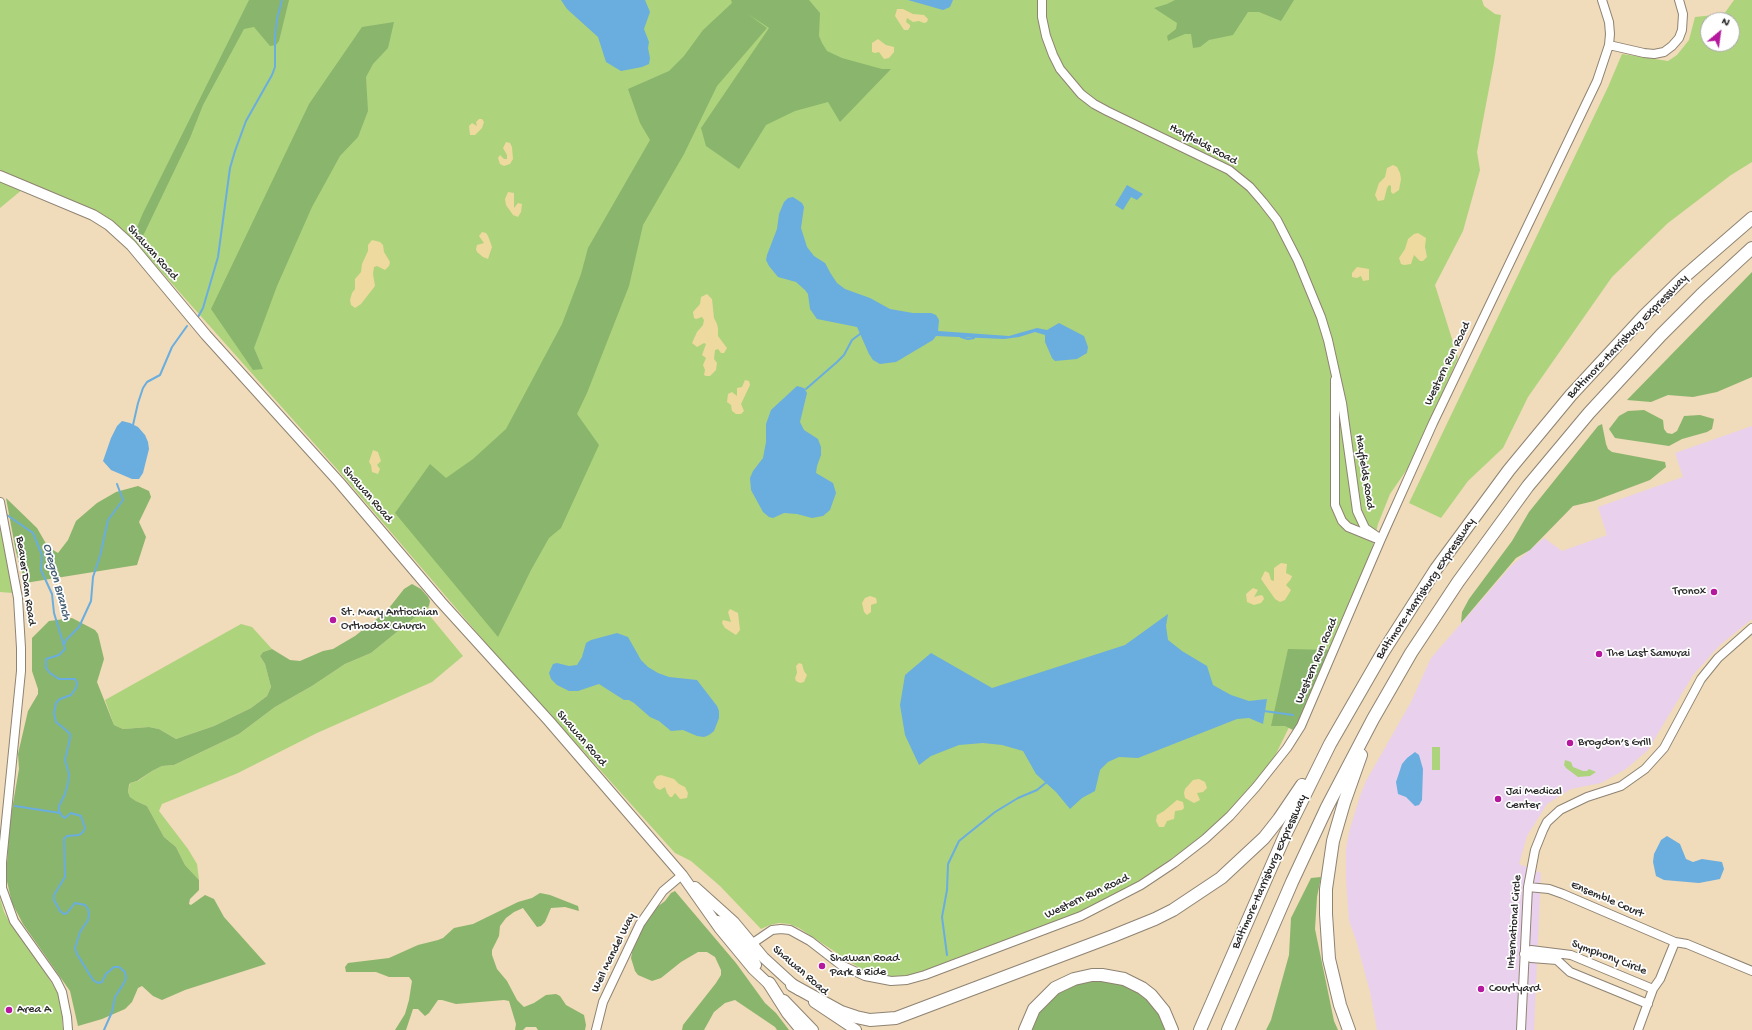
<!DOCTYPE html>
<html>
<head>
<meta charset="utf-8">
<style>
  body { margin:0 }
  #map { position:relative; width:1752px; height:1030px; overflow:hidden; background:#f0dbba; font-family:"Gochi Hand",sans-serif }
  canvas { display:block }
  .north { position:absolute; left:1700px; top:12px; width:40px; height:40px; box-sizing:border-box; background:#fff; border:1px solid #aaa; border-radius:50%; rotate:29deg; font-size:11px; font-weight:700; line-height:16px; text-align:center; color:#2b2b2b }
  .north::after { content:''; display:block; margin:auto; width:14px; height:18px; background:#b5179e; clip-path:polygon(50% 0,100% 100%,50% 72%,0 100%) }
</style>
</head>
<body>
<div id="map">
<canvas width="1752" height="1030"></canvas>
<div class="north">N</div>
</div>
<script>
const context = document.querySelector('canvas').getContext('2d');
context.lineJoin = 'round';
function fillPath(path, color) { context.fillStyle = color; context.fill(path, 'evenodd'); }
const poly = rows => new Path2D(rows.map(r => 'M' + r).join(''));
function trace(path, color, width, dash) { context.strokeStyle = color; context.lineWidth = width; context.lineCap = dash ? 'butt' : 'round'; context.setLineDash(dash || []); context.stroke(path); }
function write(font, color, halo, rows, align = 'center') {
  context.font = font + ' "Gochi Hand",sans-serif'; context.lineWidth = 3.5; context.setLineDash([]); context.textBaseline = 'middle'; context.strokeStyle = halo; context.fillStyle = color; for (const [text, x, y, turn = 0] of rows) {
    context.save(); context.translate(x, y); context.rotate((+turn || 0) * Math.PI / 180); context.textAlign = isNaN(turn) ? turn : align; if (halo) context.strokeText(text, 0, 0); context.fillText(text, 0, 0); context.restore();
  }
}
const built = poly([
  [1752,426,1752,619,1720,645,1693,675,1648,750,1626,769,1601,783,1571,789,1547,804,1527,836,1519,864,1541,873,1534,1030,1377,1030,1370,992,1356,940,1349,921,1346,879,1346,849,1349,832,1360,796,1366,781,1411,702,1431,658,1511,566,1544,538,1562,551,1607,535,1598,507,1683,477,1675,453]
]);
const green = poly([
  [0,0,1482,0,1484,6,1495,14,1501,15,1494,62,1477,152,1480,170,1463,231,1435,285,1458,358,1412,462,1390,494,1378,524,1372,549,1303,711,1295,715,1272,762,1228,812,1203,835,1139,883,1079,912,923,972,905,977,893,977,867,973,799,928,789,924,779,923,770,925,761,929,720,886,691,861,675,853,485,642,336,468,134,241,52,194,0,170],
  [1734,0,1752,0,1752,162,1731,175,1668,223,1612,277,1528,397,1503,448,1468,481,1441,518,1409,503,1608,87,1622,54,1668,61,1677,55,1689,40,1695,17,1724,14],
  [1708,20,1732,20,1732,44,1708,44],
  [0,180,23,189,0,208],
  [0,525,8,561,13,593,0,592],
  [429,606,430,616,463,656,432,682,317,733,238,773,162,804,159,811,188,849,197,864,199,880,185,865,176,847,164,837,147,806,136,801,130,797,128,792,130,783,138,781,152,771,162,766,174,765,239,734,275,707,312,686,345,664,371,653],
  [241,624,252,627,272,649,263,652,260,656,265,664,271,687,267,696,251,708,214,726,176,739,159,729,149,727,123,729,114,725,105,700],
  [1432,747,1440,747,1440,770,1432,770],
  [1565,760,1571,762,1573,767,1583,771,1587,771,1589,769,1596,772,1590,776,1578,777,1566,768,1564,765],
  [0,898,4,912,10,923,44,971,58,993,61,1003,63,1030,0,1030]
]);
const forest = poly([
  [249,0,289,0,279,41,276,45,270,46,254,27,244,29,203,105,190,138,142,238,135,232,143,213],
  [731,0,809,0,820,13,819,36,822,43,827,51,842,58,882,69,891,69,840,122,828,102,795,111,766,125,739,169,706,146,701,128,769,28,748,14,767,28,717,86,684,154,643,225,629,286,587,393,577,414,599,445,561,528,549,538,531,570,498,637,395,513,430,464,446,478,473,459,506,429,562,324,581,274,588,248,650,140,640,123,628,89,669,71,684,56,703,30,732,3],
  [1175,0,1294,0,1281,21,1259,12,1248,12,1233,35,1209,40,1200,47,1193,48,1191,34,1185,34,1168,41,1167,36,1176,29,1177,23,1154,8,1167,4],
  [394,22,388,48,373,64,366,77,368,111,358,137,340,156,312,207,277,286,254,348,263,369,253,370,211,309,309,104,362,27],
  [1752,272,1752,377,1717,392,1693,397,1668,395,1651,402,1627,400],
  [1644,410,1663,420,1664,429,1667,433,1672,434,1677,431,1684,416,1700,415,1714,419,1712,429,1707,432,1682,439,1669,446,1615,438,1609,429,1619,416,1628,411],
  [1602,424,1606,444,1608,449,1612,452,1665,462,1666,467,1650,480,1594,501,1573,506,1530,550,1516,558,1461,623,1462,612,1469,599,1512,541,1529,512,1598,426],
  [138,486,149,491,151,497,139,522,146,537,137,565,25,583,16,552,6,498,37,528,48,547,58,553,68,540,76,521,97,503,116,492],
  [412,584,421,589,428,597,430,601,429,606,371,653,345,664,312,686,275,707,239,734,174,765,162,766,152,771,137,781,130,783,129,785,128,792,130,797,136,801,147,806,164,837,176,847,185,865,199,880,199,890,190,899,189,904,191,905,205,895,214,899,224,917,266,964,185,990,162,1000,153,996,142,986,138,988,132,1002,125,1009,102,1019,78,1026,70,991,23,924,12,903,6,877,10,821,19,769,18,754,28,711,38,694,38,689,32,671,32,638,49,621,72,618,95,630,98,634,104,659,97,682,114,725,123,729,149,727,159,729,176,739,214,726,251,708,267,696,271,687,265,664,260,656,263,652,272,649,290,660,300,661,323,651,333,649,355,636,378,618,389,608,404,589],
  [1288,649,1331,650,1295,731,1285,726,1271,726],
  [1321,877,1317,897,1315,929,1334,1021,1338,1030,1266,1030,1271,1020,1289,955,1291,918,1311,878],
  [675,891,736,963,765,1003,776,1013,789,1030,777,1030,775,1027,735,1000,725,1003,714,1012,704,1030,682,1030,683,1025,716,983,721,975,721,970,715,957,707,952,698,952,681,962,661,978,652,981,638,975,635,971,631,958,633,948,645,922,653,910,665,901,671,893],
  [540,893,550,895,578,906,579,911,565,907,551,908,545,922,541,926,537,927,523,908,514,912,506,918,500,926,499,936,492,950,492,955,497,969,507,981,517,1000,524,1007,534,1003,546,995,556,994,560,996,566,1005,584,1015,586,1025,585,1030,538,1030,536,1027,526,1027,523,1030,515,1030,516,1024,509,1001,504,1000,456,1004,442,1000,438,1000,429,1013,425,1016,418,1009,413,1009,406,1030,395,1030,405,1014,409,1000,412,981,409,977,389,977,376,972,346,972,345,967,348,963,389,958,418,945,438,940,443,938,454,928,473,924,518,902,532,898],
  [1098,977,1131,986,1157,1008,1166,1030,1032,1030,1041,1009,1063,989]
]);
const sand = poly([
  [897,9,903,9,913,14,924,15,928,19,927,22,924,23,919,21,913,22,907,18,906,22,910,25,910,27,908,30,904,30,895,16],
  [878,39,886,45,894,47,894,52,889,58,884,59,879,52,875,53,872,52,872,43],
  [479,119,482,119,484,122,482,128,475,135,470,135,469,126,472,123,477,126,476,122],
  [506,142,510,143,512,147,513,159,510,164,504,166,500,164,498,158,500,155,504,159,507,159,507,155,503,148],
  [1393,165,1397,167,1400,173,1401,179,1399,190,1393,194,1391,192,1391,186,1389,185,1387,188,1384,200,1378,201,1375,195,1379,183,1385,177,1387,168],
  [508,192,514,193,514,208,518,203,522,204,521,212,518,217,513,215,506,205,505,199],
  [482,232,486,233,488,236,492,247,488,259,483,257,477,252,476,249,477,245,484,243,479,236],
  [1418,233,1426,238,1425,247,1427,257,1423,261,1420,261,1414,255,1411,264,1404,265,1401,264,1399,258,1405,249,1408,239,1414,234],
  [372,240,380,242,383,245,384,252,390,262,389,266,385,270,377,266,374,267,373,274,375,286,361,304,355,308,351,305,350,300,352,293,355,289,355,279,361,272,362,264,368,251,368,245],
  [1357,267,1369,269,1369,280,1363,281,1361,276,1357,278,1352,277,1352,273],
  [707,294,712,299,714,318,717,324,718,329,718,336,727,348,724,353,721,353,718,349,715,350,714,359,717,363,716,370,710,376,706,376,704,375,705,370,703,365,706,358,702,355,706,344,704,343,697,347,692,343,697,332,703,325,704,320,702,317,696,319,694,318,693,312,700,304,701,297],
  [745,380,749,381,750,385,741,404,744,411,741,414,736,414,732,411,731,405,727,402,728,394,732,392,737,396,737,388,742,387],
  [373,450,378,452,381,461,377,465,380,469,378,474,372,472,371,465,369,462],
  [1281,563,1287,564,1286,573,1292,576,1291,579,1286,585,1291,590,1285,600,1280,602,1275,599,1261,579,1265,571,1269,573,1271,580,1274,581,1274,568],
  [1253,588,1258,590,1254,597,1261,595,1263,596,1264,599,1261,603,1254,605,1247,602,1246,594],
  [870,596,876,598,877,603,871,605,871,612,867,615,864,612,862,603,865,598],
  [730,609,738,613,740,630,736,635,725,628,722,623,723,620,731,622,728,612],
  [799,663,802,664,804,671,807,675,804,682,800,683,796,681,795,678,797,673,796,666],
  [661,775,674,779,679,784,685,787,688,793,687,798,680,799,675,793,672,797,670,797,667,793,665,787,660,790,656,788,653,782,657,776],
  [1199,779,1205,782,1207,788,1203,792,1197,793,1200,800,1194,803,1185,798,1184,793,1185,789,1193,780],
  [1177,800,1183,802,1184,808,1182,810,1175,811,1174,819,1167,821,1164,827,1159,827,1156,821,1157,815,1164,811]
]);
const water = poly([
  [561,0,645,0,650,12,644,29,649,42,648,48,650,58,649,64,642,67,621,71,606,62,598,37,567,9],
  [908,0,953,0,950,7,943,10],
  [1127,185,1143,194,1137,200,1131,197,1123,210,1115,205],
  [793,197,802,203,804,207,801,228,807,247,814,256,825,263,831,274,837,283,845,289,870,298,890,309,913,313,931,313,936,315,939,320,938,331,1009,336,1037,328,1047,330,1059,323,1084,336,1088,347,1087,353,1077,359,1055,361,1052,358,1045,342,1045,335,1035,332,1019,337,1004,339,936,336,933,340,896,362,880,364,873,360,869,354,857,327,817,319,810,309,808,294,805,290,796,282,778,277,769,266,766,260,767,255,777,229,779,214,784,202,788,198],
  [797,386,804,388,807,393,800,422,804,430,818,439,821,447,821,455,817,466,816,473,833,483,836,493,830,510,823,516,812,518,797,514,784,513,773,518,769,517,763,512,751,490,750,478,753,471,763,458,766,442,766,424,771,410],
  [122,421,130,423,138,427,145,435,148,442,149,449,143,473,139,479,132,479,111,470,103,461,111,438,117,426],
  [1168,614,1166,626,1168,640,1182,651,1207,666,1213,685,1231,695,1249,701,1267,699,1263,724,1249,718,1237,719,1138,758,1119,757,1108,762,1100,770,1095,791,1082,798,1070,809,1056,792,1036,774,1023,751,1002,745,983,743,959,745,931,756,919,765,905,735,900,705,905,675,931,653,992,688,1125,645],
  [617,633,628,637,641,660,648,667,658,673,669,677,697,680,717,706,719,711,719,718,714,731,709,735,704,737,697,736,683,730,671,731,659,721,650,717,634,703,629,700,624,700,599,684,578,691,569,691,557,685,551,679,549,673,553,664,557,663,569,666,577,665,582,657,586,643,591,640],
  [1415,752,1419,755,1423,769,1422,800,1419,805,1415,806,1406,797,1398,794,1396,782,1402,764,1407,758],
  [1667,836,1680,844,1686,859,1693,862,1702,859,1722,862,1724,869,1720,879,1699,883,1664,880,1656,876,1653,862,1654,854,1661,840]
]);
const stream = poly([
  [198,317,203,308,218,257,230,168,235,151,246,121,272,75,275,67,275,36,277,19,282,0],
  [961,337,968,339,974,338],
  [806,389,837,362,844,355,852,340,860,334],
  [133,425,138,403,143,388,147,382,160,375,172,347,187,326],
  [4,513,33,533,42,555,41,570,52,594,54,613,65,649,59,655,46,659,46,668,50,673,59,679,75,679,77,683,76,688,71,695,60,699,56,703,54,713,56,722,66,730,70,734,70,739,65,760,69,774,68,783,65,794,59,806,59,811,62,816,65,818,71,813,81,816,85,828,83,832,79,835,67,836,64,839,65,877,54,895,54,900,60,911,64,914,67,913,75,903,85,905,88,909,89,914,88,920,80,932,75,948,77,954,93,980,98,983,102,982,106,974,114,967,119,967,125,972,126,978,124,983,115,997,112,1012,104,1030],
  [64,645,66,640,79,627,91,601,93,577,100,556,108,520,123,500,117,484],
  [1264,711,1293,715],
  [15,806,60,813],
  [947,955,942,917,947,890,948,864,959,841,995,812,1018,798,1037,790,1048,781]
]);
const minor = poly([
  [1042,0,1042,17,1046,36,1053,55,1060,69,1081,94,1094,104,1107,111,1229,170,1250,187,1263,202,1277,220,1298,261,1321,317,1328,340,1342,403,1357,511,1365,528,1381,539],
  [1609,45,1644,53,1654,54,1664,52,1672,46,1679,38,1682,30,1683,14,1679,0],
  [1335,380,1335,505,1342,521,1348,527,1375,538],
  [0,502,18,598,21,648,21,671,2,862,2,888,14,921,56,980,62,992,67,1017,68,1030],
  [1528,887,1549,889,1563,894,1675,942,1687,944,1752,971],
  [747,947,772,930,781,929,790,930,810,941,841,965,865,976,891,981,907,980,925,975,1081,916,1141,885,1174,863,1205,839,1230,816,1256,787,1287,748,1301,726,1381,539,1433,423,1597,81,1609,45,1610,34,1609,22,1602,0],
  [1648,1004,1570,972,1557,960,1531,958,1524,954,1531,950,1571,955,1653,989],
  [596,1030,603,1002,640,924,663,891,682,875],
  [1521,1030,1528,887,1535,850,1543,830,1547,822,1560,810,1587,797,1621,786,1645,769,1664,748,1701,679,1718,658,1752,628],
  [1638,1030,1653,989,1660,979,1675,942]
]);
const major = poly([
  [0,176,93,215,109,225,131,245,206,335,339,482,441,602,549,721,682,875,720,929,753,969,773,988],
  [695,887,734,922,764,958,799,990],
  [718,921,727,927,746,947,756,965],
  [784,1000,813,1030],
  [814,1002,856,1030]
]);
const highway = poly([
  [769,983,788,1013,802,1030],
  [792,985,841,1012,856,1017,870,1020,896,1018,1113,936,1155,919,1173,910,1221,878,1264,838,1279,819,1302,785],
  [1025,1030,1034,1009,1055,988,1074,979,1092,975,1102,975,1124,979,1142,988,1151,995,1164,1011,1172,1030],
  [1200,1030,1286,833,1330,744,1383,652,1436,569,1509,470,1571,395,1644,316,1684,277,1752,218],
  [1228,1030,1292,882,1327,807,1373,719,1411,653,1458,582,1528,486,1589,413,1661,335,1701,295,1752,248],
  [1349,1030,1340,1005,1329,959,1326,914,1326,889,1333,841,1344,803,1361,755]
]);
const markers = [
  [1714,592,4,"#b5179e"],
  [333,620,4,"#b5179e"],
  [1599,654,4,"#b5179e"],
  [1570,743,4,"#b5179e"],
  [1498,799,4,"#b5179e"],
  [822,966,4,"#b5179e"],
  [1481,989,4,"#b5179e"],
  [9,1010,4,"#b5179e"]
];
const streetNames = [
  ["Hayfields Road",1203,145,28],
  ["Shawan Road",152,253,48],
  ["Baltimore-Harrisburg Expressway",1628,337,-46],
  ["Western Run Road",1448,364,-64],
  ["Hayfields Road",1364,472,81],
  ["Shawan Road",367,495,49],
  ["Beaver Dam Road",25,581,82],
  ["Baltimore-Harrisburg Expressway",1426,589,-56],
  ["Western Run Road",1317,661,-67],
  ["Shawan Road",581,739,49],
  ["Baltimore-Harrisburg Expressway",1270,872,-66],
  ["Western Run Road",1087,897,-25],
  ["Ensemble Court",1607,900,23],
  ["International Circle",1515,922,-86],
  ["Weil Mandel Way",614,953,-64],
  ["Symphony Circle",1609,958,21],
  ["Shawan Road",800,971,41]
];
const poiNames = [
  ["Tronox",1706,592,"right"],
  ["St. Mary Antiochian",341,613],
  ["Orthodox Church",341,627],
  ["The Last Samurai",1607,654],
  ["Brogdon’s Grill",1578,743],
  ["Jai Medical",1506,792],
  ["Center",1506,806],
  ["Shawan Road",830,959],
  ["Park & Ride",830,973],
  ["Courtyard",1489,989],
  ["Area A",17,1010]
];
const waterNames = [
  ["Oregon Branch",56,582,75]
];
fillPath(built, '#e9d1ed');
fillPath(green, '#aed37d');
fillPath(forest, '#8ab56c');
fillPath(sand, '#eeda9e');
fillPath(water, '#6aaddf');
trace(stream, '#6aaddf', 2);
trace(minor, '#8e8372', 10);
trace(major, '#8e8372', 12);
trace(highway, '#8e8372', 14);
trace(minor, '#fff', 8);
trace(major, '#fff', 10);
trace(highway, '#fff', 12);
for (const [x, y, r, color] of markers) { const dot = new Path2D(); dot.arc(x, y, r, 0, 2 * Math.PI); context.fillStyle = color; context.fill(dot); trace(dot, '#fff', 1.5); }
write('12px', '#2b2b2b', '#fff', streetNames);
write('12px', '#2b2b2b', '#fff', poiNames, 'left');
write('italic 13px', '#445f73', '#fff', waterNames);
</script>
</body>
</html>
